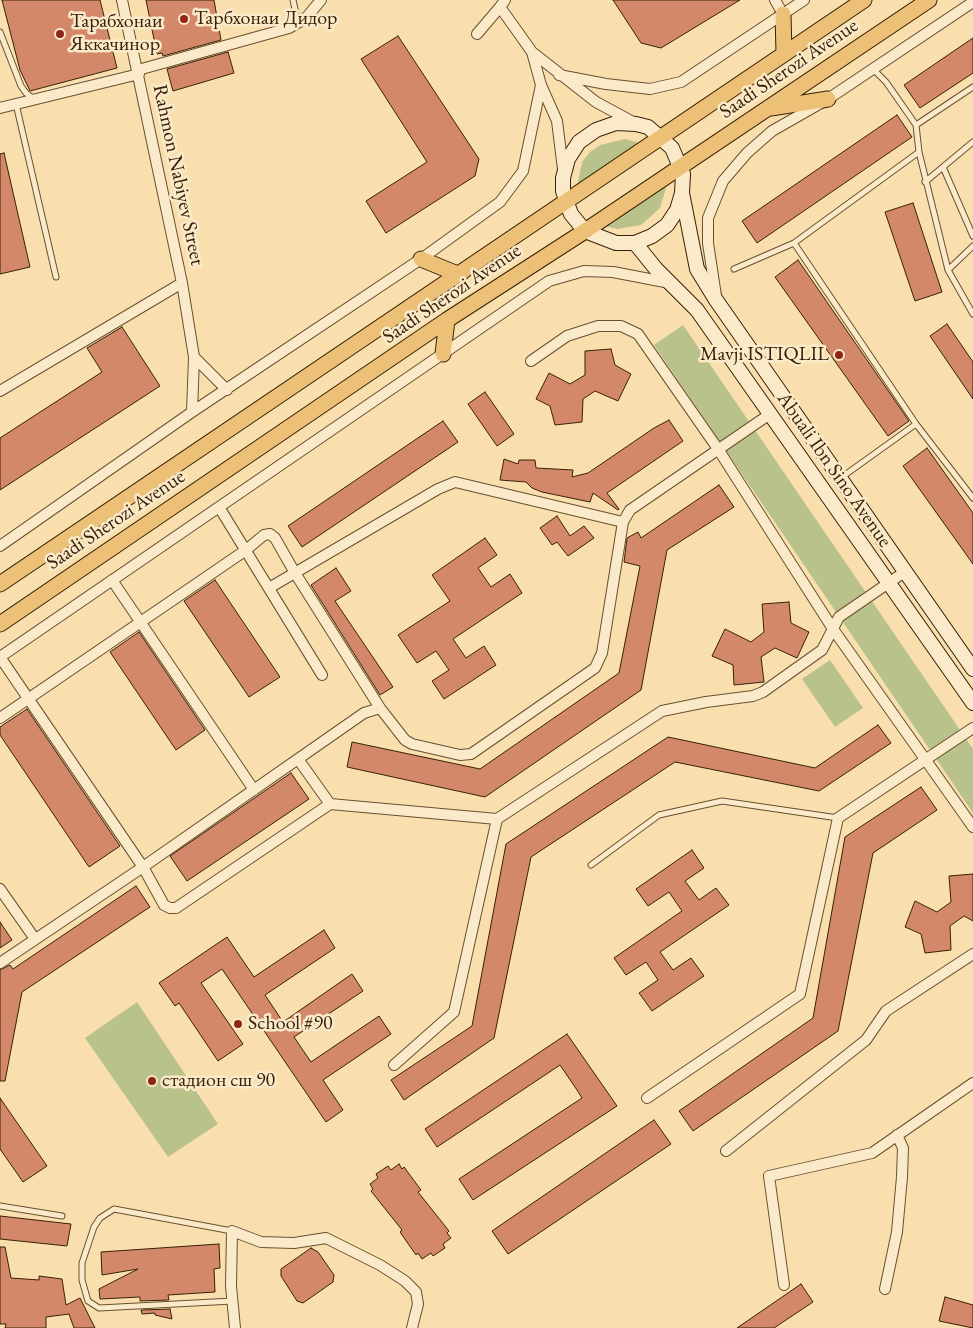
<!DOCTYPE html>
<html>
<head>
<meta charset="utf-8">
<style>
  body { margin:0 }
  canvas { display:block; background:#f9dfae }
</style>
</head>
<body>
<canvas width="973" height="1328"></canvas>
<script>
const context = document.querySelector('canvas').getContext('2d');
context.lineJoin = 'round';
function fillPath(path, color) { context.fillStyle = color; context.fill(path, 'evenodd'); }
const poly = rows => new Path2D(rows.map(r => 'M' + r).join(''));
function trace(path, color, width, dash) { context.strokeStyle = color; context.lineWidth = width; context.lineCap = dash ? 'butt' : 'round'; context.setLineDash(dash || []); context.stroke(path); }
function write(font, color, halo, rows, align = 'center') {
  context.font = font + ' "EB Garamond",serif'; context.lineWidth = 5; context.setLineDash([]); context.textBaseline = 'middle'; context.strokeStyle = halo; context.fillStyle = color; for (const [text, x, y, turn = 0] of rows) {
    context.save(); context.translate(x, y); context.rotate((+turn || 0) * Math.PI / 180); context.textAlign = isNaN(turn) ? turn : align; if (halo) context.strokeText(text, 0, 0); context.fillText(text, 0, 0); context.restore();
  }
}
const green = poly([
  [625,139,640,143,577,187,582,162,590,152,600,145],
  [667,184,660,208,641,225,617,229,605,226],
  [683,325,973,749,973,813,654,345],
  [830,660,863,708,835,727,802,679],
  [137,1002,218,1124,168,1157,85,1038]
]);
const building = poly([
  [2,0,100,0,117,68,30,91,20,70,2,0],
  [146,0,214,0,221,40,163,56,162,53,157,54,146,0],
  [613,0,740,0,661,48,641,43,613,0],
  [398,36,479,159,475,176,386,233,366,201,427,162,361,59,398,36],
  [973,38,973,73,920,108,904,85,973,38],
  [228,52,234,73,173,91,167,69,228,52],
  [897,115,912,137,757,243,742,221,897,115],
  [4,153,30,267,0,274,0,154,4,153],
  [913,203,942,292,915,301,885,212,913,203],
  [798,260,909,421,888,436,775,277,798,260],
  [947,324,973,362,973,399,930,336,947,324],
  [122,327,160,386,0,490,0,438,102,372,87,348,122,327],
  [611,349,615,365,631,374,618,401,595,391,583,399,582,422,555,425,550,406,536,399,549,373,570,384,585,375,585,351,611,349],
  [485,392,514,434,497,446,468,404,485,392],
  [669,420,683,441,607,493,619,509,618,510,593,493,590,502,542,492,532,488,526,482,500,480,504,459,518,464,519,460,535,460,536,468,573,470,572,477,588,473,654,428,669,420],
  [443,421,458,442,302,547,288,526,443,421],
  [927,448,973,513,973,564,903,466,927,448],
  [719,485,734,507,667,550,641,690,485,797,347,767,352,742,480,769,619,673,640,566,624,562,627,538,638,532,641,538,719,485],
  [557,516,570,536,584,526,594,538,568,556,557,542,552,545,540,528,557,516],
  [485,538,497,555,478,568,491,587,510,574,522,593,453,639,466,658,484,646,496,665,444,699,432,681,449,670,436,651,417,663,398,635,450,601,432,575,485,538],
  [336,568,351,591,335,601,393,687,380,695,311,585,336,568],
  [215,580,280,677,249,697,184,601,215,580],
  [789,602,791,623,809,632,797,658,775,648,761,657,764,682,734,685,733,665,712,656,725,629,751,642,764,632,762,604,789,602],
  [139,632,205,730,176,750,110,652,139,632],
  [27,709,120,846,89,867,0,735,0,727,27,709],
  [878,725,891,743,819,791,675,762,531,857,494,1038,404,1100,391,1080,472,1026,506,844,668,737,815,768,878,725],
  [291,773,309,799,187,881,170,856,291,773],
  [921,787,937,810,873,853,838,1031,693,1131,679,1111,813,1018,845,837,921,787],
  [692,850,704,868,685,881,699,900,716,888,729,905,660,952,673,970,691,958,704,976,652,1011,639,993,658,980,646,962,626,975,614,958,682,911,669,892,648,906,636,889,692,850],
  [973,874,973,921,964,916,950,926,951,950,925,953,921,934,905,927,915,901,937,912,951,902,949,876,973,874],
  [136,886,150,907,22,992,5,1081,0,1081,0,970,10,965,13,969,136,886],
  [0,922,12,940,0,948,0,922],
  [324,930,335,948,265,995,283,1022,352,974,363,991,294,1037,311,1062,379,1016,391,1034,323,1080,343,1110,326,1122,222,969,201,983,243,1044,218,1061,179,1003,175,1006,159,983,227,937,254,977,324,930],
  [567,1034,617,1106,473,1200,459,1179,582,1098,577,1090,560,1065,437,1147,425,1129,567,1034],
  [0,1098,47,1166,23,1182,0,1149,0,1098],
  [654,1120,671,1144,508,1254,492,1231,654,1120],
  [399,1164,402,1169,404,1167,421,1190,418,1192,449,1231,447,1233,451,1238,443,1244,445,1248,433,1256,431,1253,422,1259,418,1253,416,1255,400,1232,402,1230,371,1191,373,1189,370,1184,378,1178,376,1174,388,1166,391,1170,399,1164],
  [0,1216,71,1224,67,1246,0,1239,0,1216],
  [219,1244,220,1268,214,1269,215,1292,168,1295,169,1300,140,1301,140,1297,100,1299,99,1289,138,1269,102,1275,101,1252,219,1244],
  [0,1247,5,1247,11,1278,39,1280,39,1276,62,1279,66,1305,80,1298,95,1328,74,1328,69,1314,46,1317,46,1328,5,1328,6,1324,0,1324,0,1247],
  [311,1248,318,1252,334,1275,333,1282,303,1303,297,1301,281,1276,281,1269,311,1248],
  [801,1284,813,1302,774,1328,737,1328,801,1284],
  [945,1297,973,1305,973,1328,939,1321,945,1297],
  [170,1309,172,1319,155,1315,155,1313,142,1314,141,1310,170,1309]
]);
const lane = poly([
  [293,0,298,23],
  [0,32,21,86,26,93,34,99],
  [873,69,886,82,916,125],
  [973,87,916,125,919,152,794,243,916,424,973,498],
  [16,104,56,277],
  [919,152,948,270,973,314],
  [943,167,973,236],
  [925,182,973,142],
  [734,269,794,243],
  [948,270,973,246],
  [842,477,916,424],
  [591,865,659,815,722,801,838,818],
  [0,1206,62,1216],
  [232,1231,114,1209,100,1218,94,1227,82,1263,82,1280,88,1301,99,1308,233,1301]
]);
const street = poly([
  [122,0,182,283,194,357,192,412],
  [505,0,500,7,532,52,596,102,633,122],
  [775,0,783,14],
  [477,34,500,7],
  [532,52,541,85,557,121,563,169],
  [138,70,289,28,306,18,321,0],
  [559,75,606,84,650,89,681,82,804,0],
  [0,108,139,74],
  [716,296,708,243,708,218,723,181,747,153,772,131,828,99,973,2],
  [194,357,227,390],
  [531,361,567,336,598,326,621,326,638,334,718,449,833,629,973,827],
  [0,391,182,283],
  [219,507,322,675],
  [0,546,192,412,421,259,500,202,523,171,541,85],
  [112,580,254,790],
  [269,588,438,489,455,482,623,522],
  [0,657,549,281,584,271,613,272,670,283],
  [0,657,143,867,164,905,170,908,176,908,330,804],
  [0,718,246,550,264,535,270,534,275,538,295,573,380,708],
  [298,759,330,804,497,819],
  [0,889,35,939],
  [0,963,143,867,364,713,380,708,405,740,412,744,460,755,471,754,595,668,602,653,623,522,630,510,770,414],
  [394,1065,454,1012,497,819,662,711,706,702,753,696,763,692,822,650,839,617,906,571],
  [647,1098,800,994,838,818,973,728],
  [726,1151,866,1040,886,1011,973,954],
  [784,1285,769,1176,872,1153,973,1083],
  [885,1289,897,1232,902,1177,903,1148,897,1135],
  [235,1328,231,1286,232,1231,261,1242,294,1243,326,1238,380,1265,405,1281,416,1292,418,1304,412,1328]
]);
const secondary = poly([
  [682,193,677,210,667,225,652,236,635,243,616,243,585,231,571,214,567,203,563,191,563,178,568,159,579,142,596,130,616,123,636,124,648,127,672,148,683,174,682,193,697,269,716,300,973,669],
  [635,243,656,269,697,310,973,703]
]);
const primary = poly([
  [783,14,784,53],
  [771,108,828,99],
  [421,259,460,275],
  [443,354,447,320],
  [0,584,864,0],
  [0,624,447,320,585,231,929,0]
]);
const markers = [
  [184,19,5,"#8f2418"],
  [60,34,5,"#8f2418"],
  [839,355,5,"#8f2418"],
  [238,1024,5,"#8f2418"],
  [152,1081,5,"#8f2418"]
];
const poiNames = [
  ["Тарбхонаи Дидор",194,19],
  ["Тарабхонаи",70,22],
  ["Яккачинор",70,45],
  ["Mavji ISTIQLIL",829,355,"right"],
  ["School #90",248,1024],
  ["стадион сш 90",162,1081]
];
const streetNames = [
  ["Saadi Sherozi Avenue",789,69,-34],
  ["Rahmon Nabiyev Street",178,175,78],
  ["Saadi Sherozi Avenue",452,294,-34],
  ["Abuali Ibn Sino Avenue",834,470,55],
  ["Saadi Sherozi Avenue",116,520,-34]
];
fillPath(green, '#bac28c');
fillPath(building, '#d4886a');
trace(building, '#372106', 1);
trace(lane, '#685030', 7);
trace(street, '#685030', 12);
trace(secondary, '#372106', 16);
trace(primary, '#372106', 17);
trace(lane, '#fbeaca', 5);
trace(street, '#fbeaca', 10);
trace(secondary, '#fbeaca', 14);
trace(primary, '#ecc077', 15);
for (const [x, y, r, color] of markers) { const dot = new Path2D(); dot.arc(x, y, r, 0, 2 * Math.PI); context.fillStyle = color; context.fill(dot); trace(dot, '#fbeaca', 2); }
write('20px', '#372106', '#fbeaca', poiNames, 'left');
write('20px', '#372106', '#fbeaca', streetNames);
</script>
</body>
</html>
